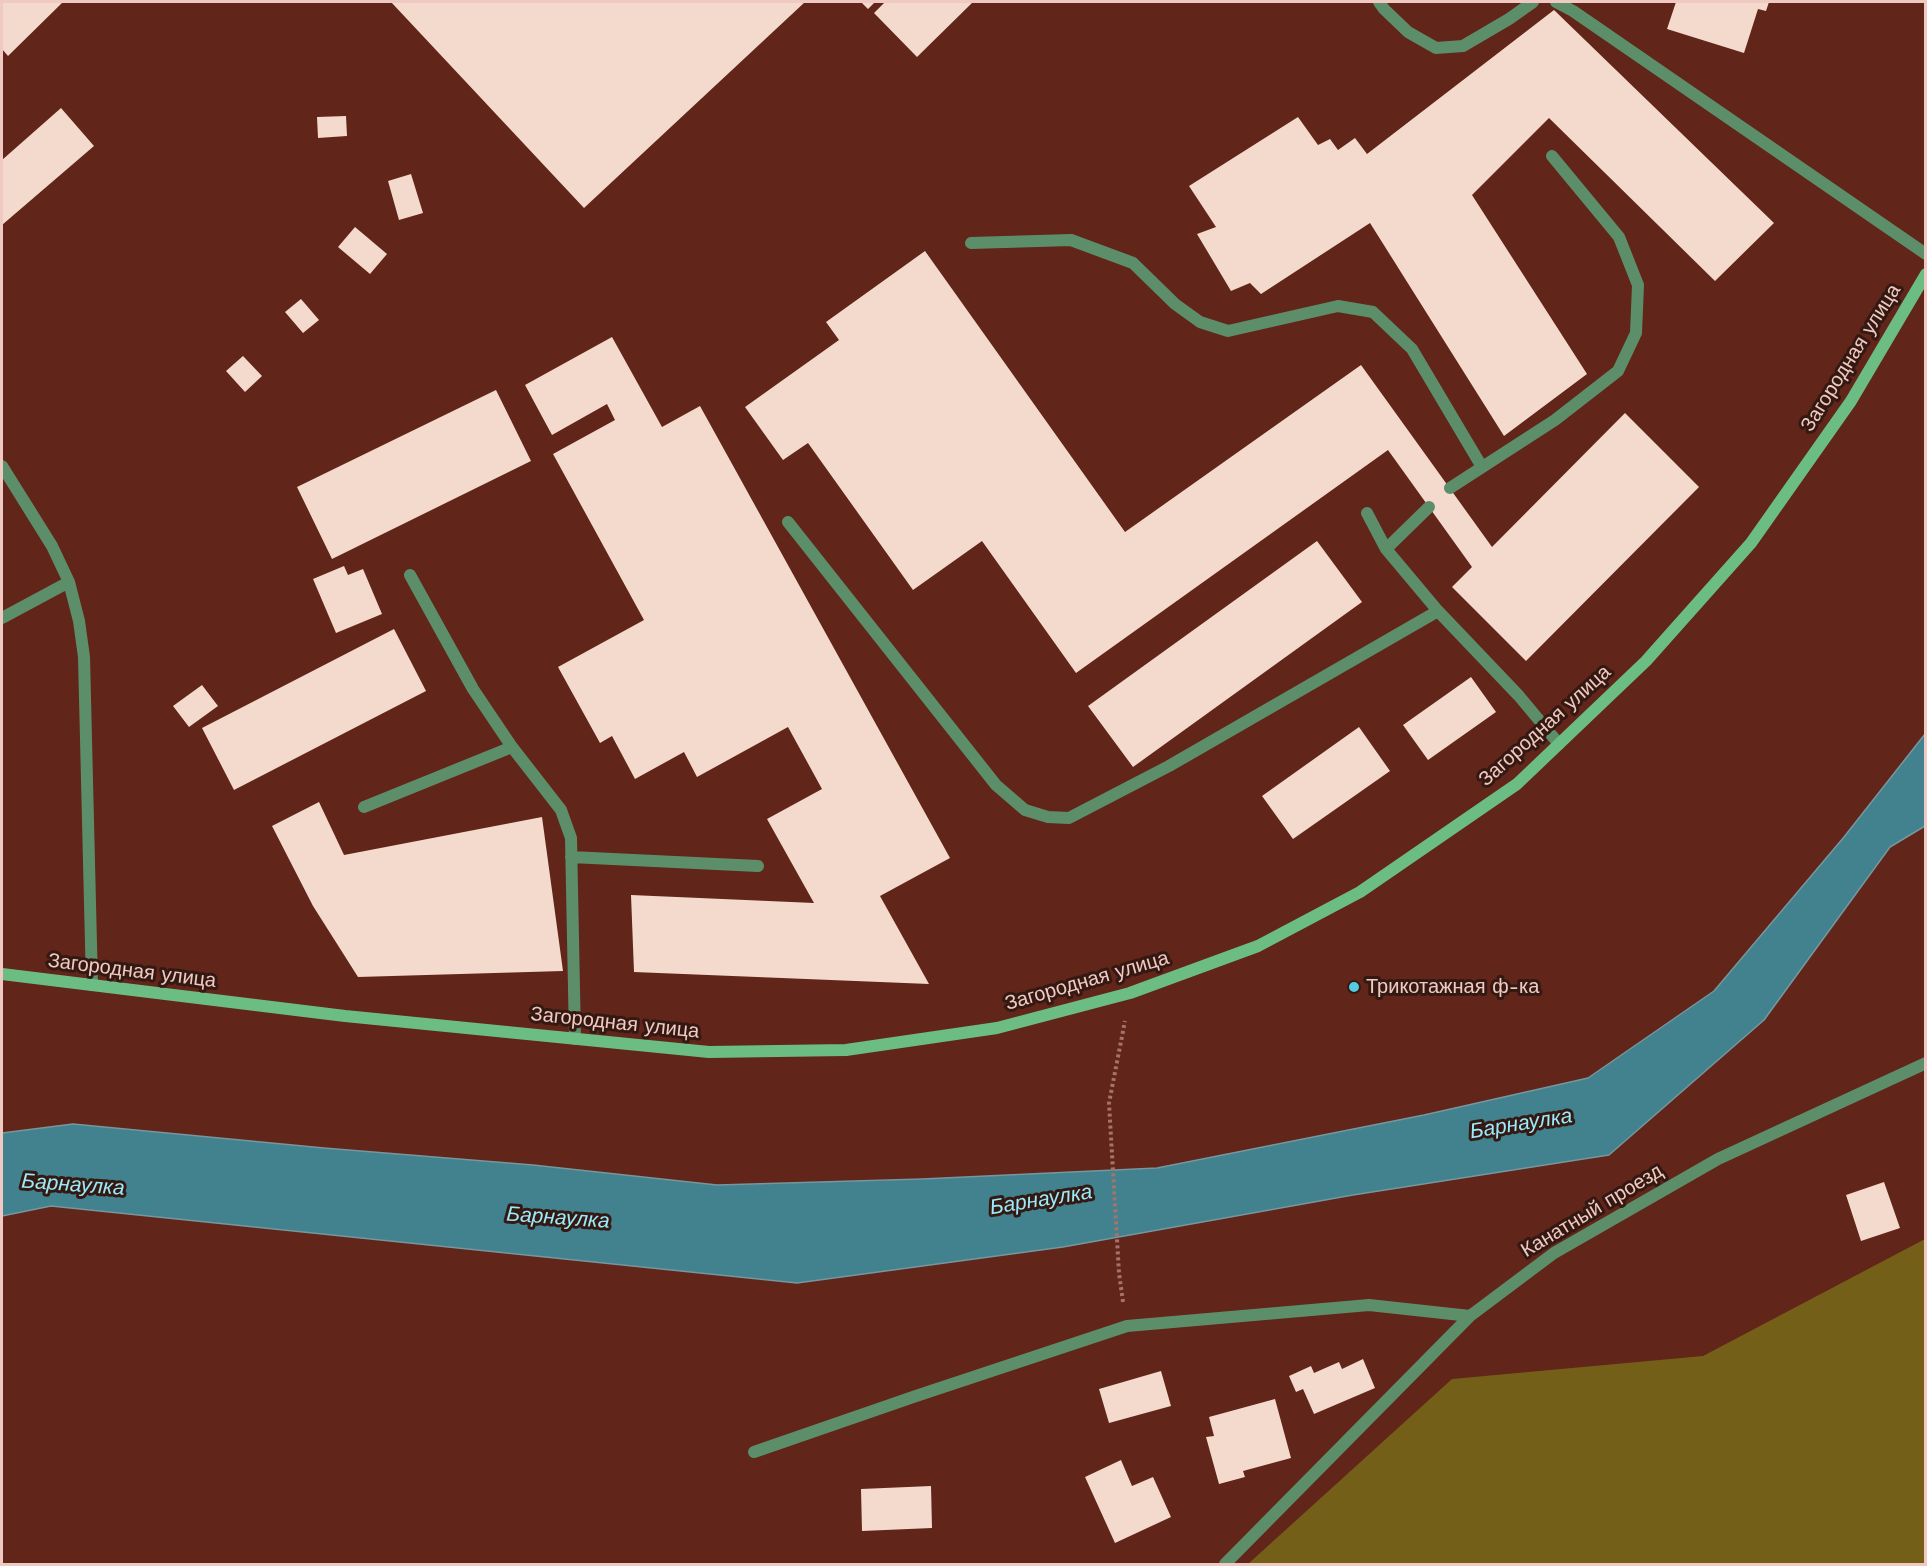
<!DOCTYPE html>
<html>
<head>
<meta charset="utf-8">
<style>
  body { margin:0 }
  #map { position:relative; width:1927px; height:1566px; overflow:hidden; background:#61251a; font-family:"Work Sans",sans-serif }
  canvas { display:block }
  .frame { position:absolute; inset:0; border:3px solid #f0cac2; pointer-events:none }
</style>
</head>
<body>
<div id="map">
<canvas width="1927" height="1566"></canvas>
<div class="frame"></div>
</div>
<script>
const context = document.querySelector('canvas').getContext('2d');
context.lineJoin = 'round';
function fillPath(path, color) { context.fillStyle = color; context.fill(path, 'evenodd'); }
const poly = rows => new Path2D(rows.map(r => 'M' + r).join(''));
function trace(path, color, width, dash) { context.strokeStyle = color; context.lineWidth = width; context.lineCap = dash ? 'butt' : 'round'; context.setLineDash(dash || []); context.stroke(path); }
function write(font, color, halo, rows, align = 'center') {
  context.font = font + ' "Work Sans",sans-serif'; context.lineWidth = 6; context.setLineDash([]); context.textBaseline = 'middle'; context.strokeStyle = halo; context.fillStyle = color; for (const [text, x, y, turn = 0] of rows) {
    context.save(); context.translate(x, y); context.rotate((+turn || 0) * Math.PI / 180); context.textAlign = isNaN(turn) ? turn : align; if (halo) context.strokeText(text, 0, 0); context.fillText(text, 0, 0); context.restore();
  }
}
const green = poly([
  [1925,1239,1925,1564,1248,1564,1452,1379,1703,1356]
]);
const water = poly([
  [1925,734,1925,826,1890,847,1764,1020,1609,1155,1353,1195,1063,1247,797,1283,51,1206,2,1216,2,1133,73,1124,324,1148,533,1165,717,1185,922,1179,1157,1168,1424,1115,1588,1078,1714,991,1844,837,1925,734]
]);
const building = poly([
  [2,2,63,2,8,56,2,49],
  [391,2,805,2,584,208],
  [861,2,875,2,868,9],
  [885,2,973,2,917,57,874,13],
  [1676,2,1769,2,1766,11,1758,9,1744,53,1667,29],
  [1554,10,1774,223,1715,281,1549,118,1472,195,1587,374,1504,436,1370,223,1261,294,1250,283,1231,291,1197,234,1216,227,1189,186,1298,117,1318,145,1330,139,1338,150,1355,138,1367,154],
  [61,108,94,146,2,225,2,160],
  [346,116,347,136,318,138,317,117],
  [411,174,423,213,399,220,388,181],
  [355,227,387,254,370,274,338,247],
  [925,251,1125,532,1361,365,1492,547,1625,413,1699,487,1526,661,1452,587,1472,567,1388,450,1076,673,982,541,913,590,808,443,783,460,745,407,839,340,826,322],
  [301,299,319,320,303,333,285,312],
  [612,337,662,427,700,406,950,858,880,896,929,984,634,972,631,895,814,903,767,819,822,789,788,727,697,777,684,752,635,779,612,736,600,743,558,667,644,620,553,454,615,420,607,404,552,435,525,385],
  [243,356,262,376,245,392,226,371],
  [496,390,531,461,332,559,297,487],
  [1317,541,1362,602,1133,767,1088,706],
  [344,566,348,575,363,569,382,614,336,633,313,579],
  [394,629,426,691,234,790,202,728],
  [1471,677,1496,712,1428,760,1403,725],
  [202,685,218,706,189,727,173,706],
  [1359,727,1390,771,1293,839,1262,796],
  [319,802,344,855,542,817,563,971,358,977,313,906,272,826],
  [1884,1182,1900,1228,1861,1241,1846,1195],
  [1363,1359,1375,1388,1314,1414,1303,1389,1296,1392,1289,1376,1311,1366,1314,1373,1339,1362,1342,1369],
  [1161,1371,1171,1406,1109,1423,1099,1389],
  [1275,1399,1291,1458,1243,1471,1245,1477,1219,1484,1206,1437,1214,1436,1209,1417],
  [1121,1460,1132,1486,1153,1477,1171,1517,1115,1543,1085,1477],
  [931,1486,932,1528,862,1531,861,1489]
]);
const path = poly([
  [1123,1302,1119,1273,1109,1103,1125,1021]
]);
const lane = poly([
  [1379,2,1384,9,1408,32,1436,48,1463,46,1509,19,1533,2],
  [1556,2,1573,11,1926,254],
  [971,243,1071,240,1133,263,1175,304,1200,322,1228,331,1338,306,1373,312,1412,349,1482,467],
  [2,466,52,546,69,582,79,621,84,657,92,985],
  [1450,488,1555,420,1618,371,1636,333,1638,285,1619,237,1552,156],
  [1367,513,1386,549,1438,611,1519,696,1559,744],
  [788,522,996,785,1025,810,1048,817,1069,818,1169,766,1438,611],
  [1386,549,1429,507],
  [410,575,473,689,512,747,561,810,571,838,575,1039],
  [2,618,69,582],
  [364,807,512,747],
  [571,857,758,866]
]);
const street = poly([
  [754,1452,916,1396,1127,1326,1369,1305,1470,1316],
  [1225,1564,1470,1316,1554,1253,1718,1159,1926,1063]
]);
const secondary = poly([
  [2,974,345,1016,709,1052,846,1050,997,1028,1130,993,1258,946,1360,892,1517,784,1646,661,1751,543,1851,401,1926,274]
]);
const markers = [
  [1354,987,6,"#55cae0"]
];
const streetNames = [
  ["Загородная улица",1851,358,-58],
  ["Загородная улица",1545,726,-42],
  ["Загородная улица",132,971,7],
  ["Загородная улица",1087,981,-16],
  ["Загородная улица",615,1023,6],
  ["Канатный проезд",1592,1211,-31]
];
const poiNames = [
  ["Трикотажная ф-ка",1366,987]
];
const waterNames = [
  ["Барнаулка",1521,1124,-9],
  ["Барнаулка",73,1185,4],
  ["Барнаулка",1041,1200,-9],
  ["Барнаулка",558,1218,4]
];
fillPath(green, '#745f18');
fillPath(water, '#42818e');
trace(water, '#76979e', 1.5);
fillPath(building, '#f3dacc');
trace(path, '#a5736a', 4, [3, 3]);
trace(lane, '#5d8e6a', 12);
trace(street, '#5d8e6a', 12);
trace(secondary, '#6cbd84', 12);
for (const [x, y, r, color] of markers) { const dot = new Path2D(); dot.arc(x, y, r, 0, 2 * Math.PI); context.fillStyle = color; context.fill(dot); trace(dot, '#341913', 2); }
write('20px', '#f0cac2', '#341913', streetNames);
write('20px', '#f0cac2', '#341913', poiNames, 'left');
write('italic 21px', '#9beafa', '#341913', waterNames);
</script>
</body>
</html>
